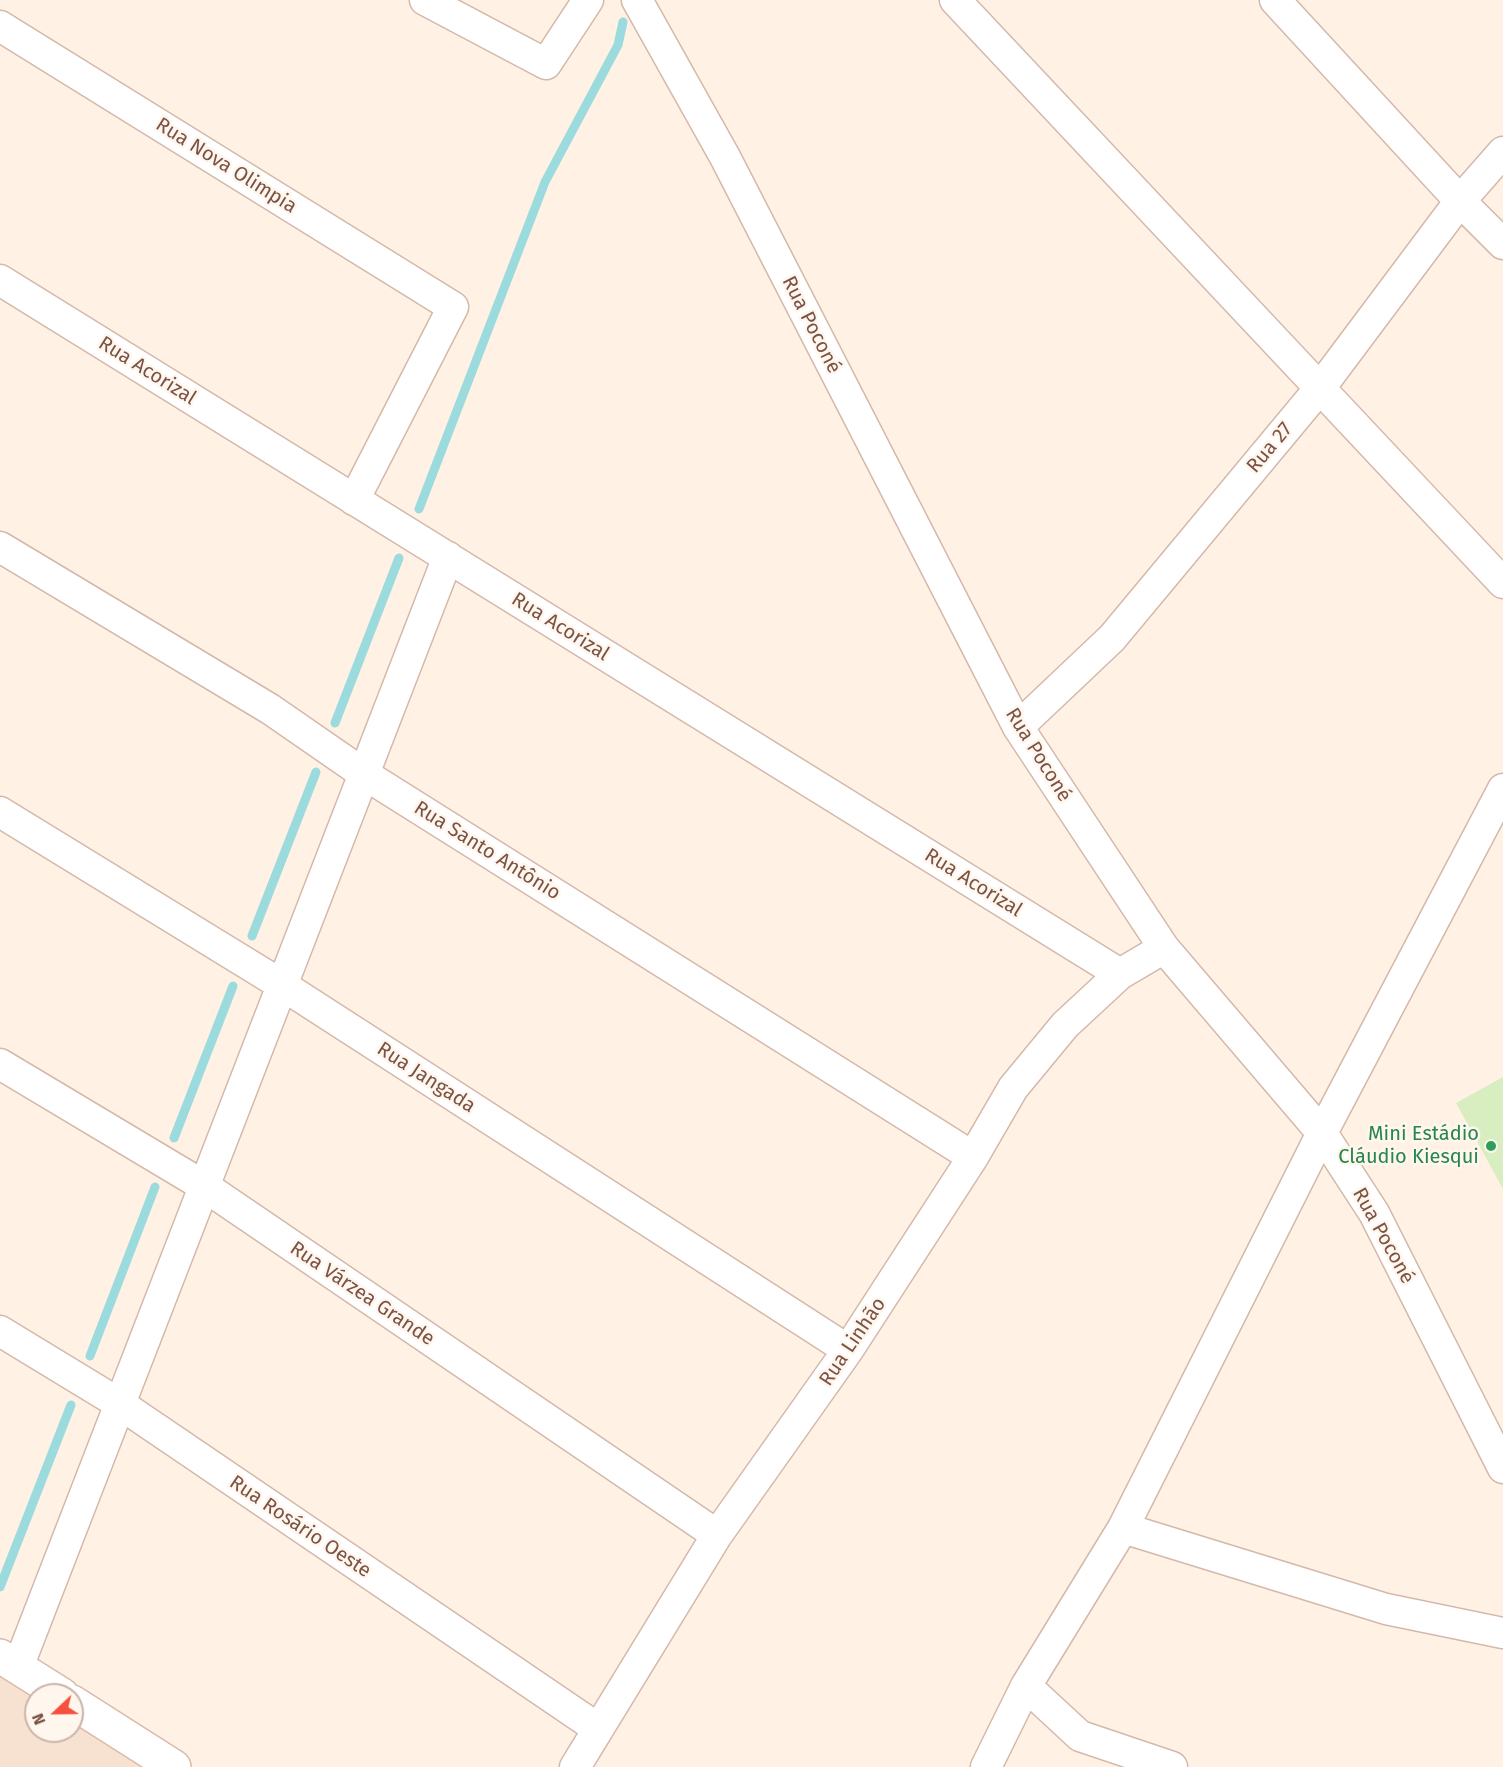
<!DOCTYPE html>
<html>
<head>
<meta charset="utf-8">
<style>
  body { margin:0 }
  #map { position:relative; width:1503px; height:1767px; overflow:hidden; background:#fff1e4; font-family:"Fira Sans",sans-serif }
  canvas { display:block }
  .north { position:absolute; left:24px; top:1683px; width:60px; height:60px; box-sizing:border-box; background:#fff6ed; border:2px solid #cab5aa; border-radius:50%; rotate:248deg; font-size:16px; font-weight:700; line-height:24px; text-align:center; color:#7b5346 }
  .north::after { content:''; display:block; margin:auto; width:21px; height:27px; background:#f6503c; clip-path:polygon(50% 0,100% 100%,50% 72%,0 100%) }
</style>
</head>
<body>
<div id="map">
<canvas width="1503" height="1767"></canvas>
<div class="north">N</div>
</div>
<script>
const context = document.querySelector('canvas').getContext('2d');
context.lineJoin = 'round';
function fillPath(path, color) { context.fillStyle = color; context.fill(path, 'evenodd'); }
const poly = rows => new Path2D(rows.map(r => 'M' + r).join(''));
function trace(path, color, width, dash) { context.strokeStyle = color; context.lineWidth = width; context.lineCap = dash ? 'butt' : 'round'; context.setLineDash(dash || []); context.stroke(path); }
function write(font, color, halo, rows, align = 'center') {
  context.font = font + ' "Fira Sans",sans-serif'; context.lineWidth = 5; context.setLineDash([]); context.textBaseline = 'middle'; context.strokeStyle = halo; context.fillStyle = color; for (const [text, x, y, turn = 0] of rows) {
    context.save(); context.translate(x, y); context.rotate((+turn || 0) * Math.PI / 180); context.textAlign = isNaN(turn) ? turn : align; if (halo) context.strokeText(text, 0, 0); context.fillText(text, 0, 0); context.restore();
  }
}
const residential = poly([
  [0,1668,36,1695,36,1731,72,1731,72,1712,163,1767,0,1767]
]);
const green = poly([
  [1503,1077,1503,1189,1456,1103]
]);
const stream = poly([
  [419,509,545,182,618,45,623,22],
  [335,723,399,558],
  [252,936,316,772],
  [174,1138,233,986],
  [90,1356,155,1187],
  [0,1587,71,1405]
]);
const street = poly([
  [425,0,546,64,588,0],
  [637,0,725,157,1018,727,1164,948,1322,1133,1374,1213,1503,1468],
  [955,0,1503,583],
  [1275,0,1460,201,1503,244],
  [0,26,453,307,354,500],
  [0,280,1120,974],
  [0,547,270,709,364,774,973,1157],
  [1018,727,1112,638,1320,388,1460,201,1503,152],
  [0,812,282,985,848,1350],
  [0,1064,204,1186,717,1535],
  [0,1331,120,1404,597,1728],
  [1123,1528,1386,1609,1503,1633],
  [18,1667,448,557],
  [1026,1686,1080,1736,1172,1767],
  [575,1767,717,1535,848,1350,973,1157,1013,1088,1065,1025,1120,974,1164,948],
  [986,1767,1026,1686,1123,1528,1322,1133,1503,789]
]);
const secondary = poly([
  [0,1656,62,1695],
  [72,1702,174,1767]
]);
const markers = [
  [1491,1146,6,"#2e9e5b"]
];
const streetNames = [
  ["Rua Nova Olimpia",226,166,32],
  ["Rua Poconé",811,325,63],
  ["Rua Acorizal",147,371,32],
  ["Rua 27",1270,448,-50],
  ["Rua Acorizal",560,627,32],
  ["Rua Poconé",1038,755,58],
  ["Rua Santo Antônio",487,851,32],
  ["Rua Acorizal",973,883,32],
  ["Rua Jangada",426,1078,33],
  ["Rua Poconé",1383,1236,61],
  ["Rua Várzea Grande",362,1294,34],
  ["Rua Linhão",853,1342,-56],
  ["Rua Rosário Oeste",300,1527,34]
];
const leisureNames = [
  ["Mini Estádio",1479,1134],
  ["Cláudio Kiesqui",1479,1157]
];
fillPath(residential, '#f7e2d2');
fillPath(green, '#d8eec1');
trace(stream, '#9bdbde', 9);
trace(street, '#d4b9ab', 33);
trace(secondary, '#dabaab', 36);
trace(street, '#fff', 30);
trace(secondary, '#fff', 33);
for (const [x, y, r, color] of markers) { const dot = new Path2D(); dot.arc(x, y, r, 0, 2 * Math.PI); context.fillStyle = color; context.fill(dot); trace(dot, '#fff6ed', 2); }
write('20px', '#7b5346', '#fff6ed', streetNames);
write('20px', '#27864d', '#fff6ed', leisureNames, 'right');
</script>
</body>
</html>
